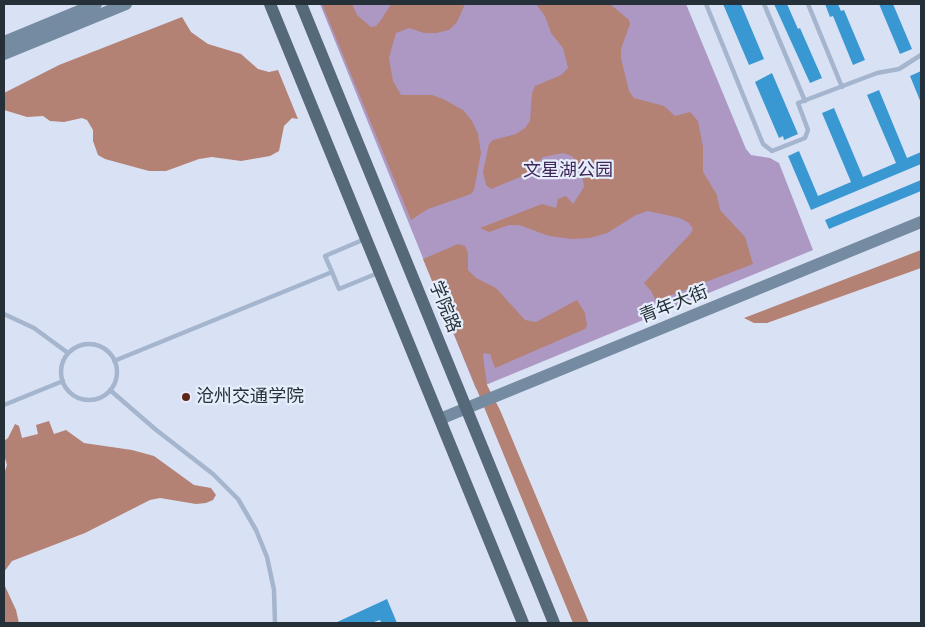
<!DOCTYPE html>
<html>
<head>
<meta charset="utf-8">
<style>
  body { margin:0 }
  #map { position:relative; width:925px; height:627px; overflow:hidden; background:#d9e2f4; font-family:"Varela Round",sans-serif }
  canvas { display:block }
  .frame { position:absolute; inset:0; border:5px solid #263038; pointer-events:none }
</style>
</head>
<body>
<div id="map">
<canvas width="925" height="627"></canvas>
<div class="frame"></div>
</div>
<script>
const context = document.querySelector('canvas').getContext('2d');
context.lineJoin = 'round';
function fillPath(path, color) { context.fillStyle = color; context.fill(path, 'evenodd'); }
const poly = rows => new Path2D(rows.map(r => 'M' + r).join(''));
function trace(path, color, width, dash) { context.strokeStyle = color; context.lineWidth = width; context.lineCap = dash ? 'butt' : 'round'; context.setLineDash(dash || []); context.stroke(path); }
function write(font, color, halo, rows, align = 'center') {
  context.font = font + ' "Varela Round","Noto Sans SC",sans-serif'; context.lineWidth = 4.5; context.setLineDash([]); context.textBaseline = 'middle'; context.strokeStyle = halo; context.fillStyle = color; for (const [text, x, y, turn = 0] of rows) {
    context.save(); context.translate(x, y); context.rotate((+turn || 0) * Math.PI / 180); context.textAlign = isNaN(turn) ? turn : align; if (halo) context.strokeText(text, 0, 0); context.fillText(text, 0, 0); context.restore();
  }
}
const green = poly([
  [320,4,686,4,746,149,751,155,770,158,779,163,813,250,476,389]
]);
const water = poly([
  [322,4,352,4,357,15,371,27,376,26,381,20,391,4,465,4,457,22,449,30,436,33,424,33,409,28,396,33,389,58,393,81,401,95,432,95,443,99,463,110,472,121,478,134,481,153,474,190,471,194,428,209,411,220],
  [536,4,610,4,629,20,630,24,621,49,621,58,629,91,634,98,664,106,675,116,690,112,698,121,703,147,703,172,717,195,720,210,745,237,753,264,656,301,651,291,644,283,691,233,693,229,689,223,680,218,648,211,636,215,607,233,590,238,571,239,549,236,519,225,509,225,489,232,480,228,542,204,556,208,558,199,566,196,573,204,584,187,581,167,572,156,563,153,543,157,530,173,491,189,486,185,483,172,489,144,493,140,516,134,525,128,530,121,532,93,535,86,561,75,568,68,563,48,551,33,545,16],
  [182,17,191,32,208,44,241,54,258,69,269,72,278,70,298,119,292,118,284,126,279,151,270,156,241,161,212,157,199,159,166,171,149,171,105,159,98,155,93,141,93,130,87,120,82,118,64,122,50,121,43,116,27,117,4,110,4,93,59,65],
  [458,244,465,246,468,253,468,270,476,278,496,288,525,320,536,322,577,300,585,313,587,326,585,329,495,368,490,354,484,353,483,356,487,385,500,410,589,623,573,623,423,259],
  [921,250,921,268,767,323,754,323,744,318],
  [49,421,54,434,66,430,84,443,132,450,154,456,194,485,211,488,216,495,213,500,206,503,196,504,160,498,150,500,85,533,12,561,4,572,4,474,7,465,4,455,4,441,8,438,15,424,19,426,22,438,38,434,36,425],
  [4,584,16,610,19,623,4,623]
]);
const building = poly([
  [723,4,741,4,764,59,749,65],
  [774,4,787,4,798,29,800,28,822,78,810,83],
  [825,4,838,4,841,11,844,10,865,60,853,65,833,16,830,17],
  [879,4,893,4,912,49,900,54],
  [921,71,921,103,910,76],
  [772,73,798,134,784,140,783,136,779,138,755,82],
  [879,90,907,158,921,152,921,164,811,210,788,156,799,151,818,196,851,182,822,113,834,108,863,177,896,163,867,95],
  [921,180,921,191,829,229,825,220],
  [387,599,397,623,381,623,380,620,371,623,335,623]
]);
const lane = poly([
  [706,4,763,144,772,151,805,138,808,130,798,103,877,73,899,69,921,55],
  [764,4,805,101],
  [808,4,842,87],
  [365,239,325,256,332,272,339,289,378,273],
  [4,314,34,328,68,353],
  '61 372a28 28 0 1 1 56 0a28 28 0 1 1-56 0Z',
  [114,361,332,272],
  [110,390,155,429,213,474,238,499,256,530,267,557,274,590,275,623],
  [4,405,63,381]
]);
const secondary = poly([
  [4,42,96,4],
  [4,54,126,4],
  [440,419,921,222]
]);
const primary = poly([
  [270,4,523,623],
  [301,4,554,623]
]);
const markers = [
  [186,397,5,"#5e2618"]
];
const parkNames = [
  ["文星湖公园",568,171]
];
const streetNames = [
  ["青年大街",674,305,-22],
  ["学院路",444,307,68]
];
const poiNames = [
  ["沧州交通学院",196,397]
];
fillPath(green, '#ad98c4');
fillPath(water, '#b48175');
fillPath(building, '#3998d2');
trace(lane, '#a4b5cd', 4.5);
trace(secondary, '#758ba1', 12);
trace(primary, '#56697b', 12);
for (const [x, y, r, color] of markers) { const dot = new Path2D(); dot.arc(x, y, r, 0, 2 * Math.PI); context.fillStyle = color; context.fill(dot); trace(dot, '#e6edfb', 2); }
write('18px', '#402859', '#e6edfb', parkNames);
write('18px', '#263038', '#e6edfb', streetNames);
write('18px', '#263038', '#e6edfb', poiNames, 'left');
</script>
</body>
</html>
